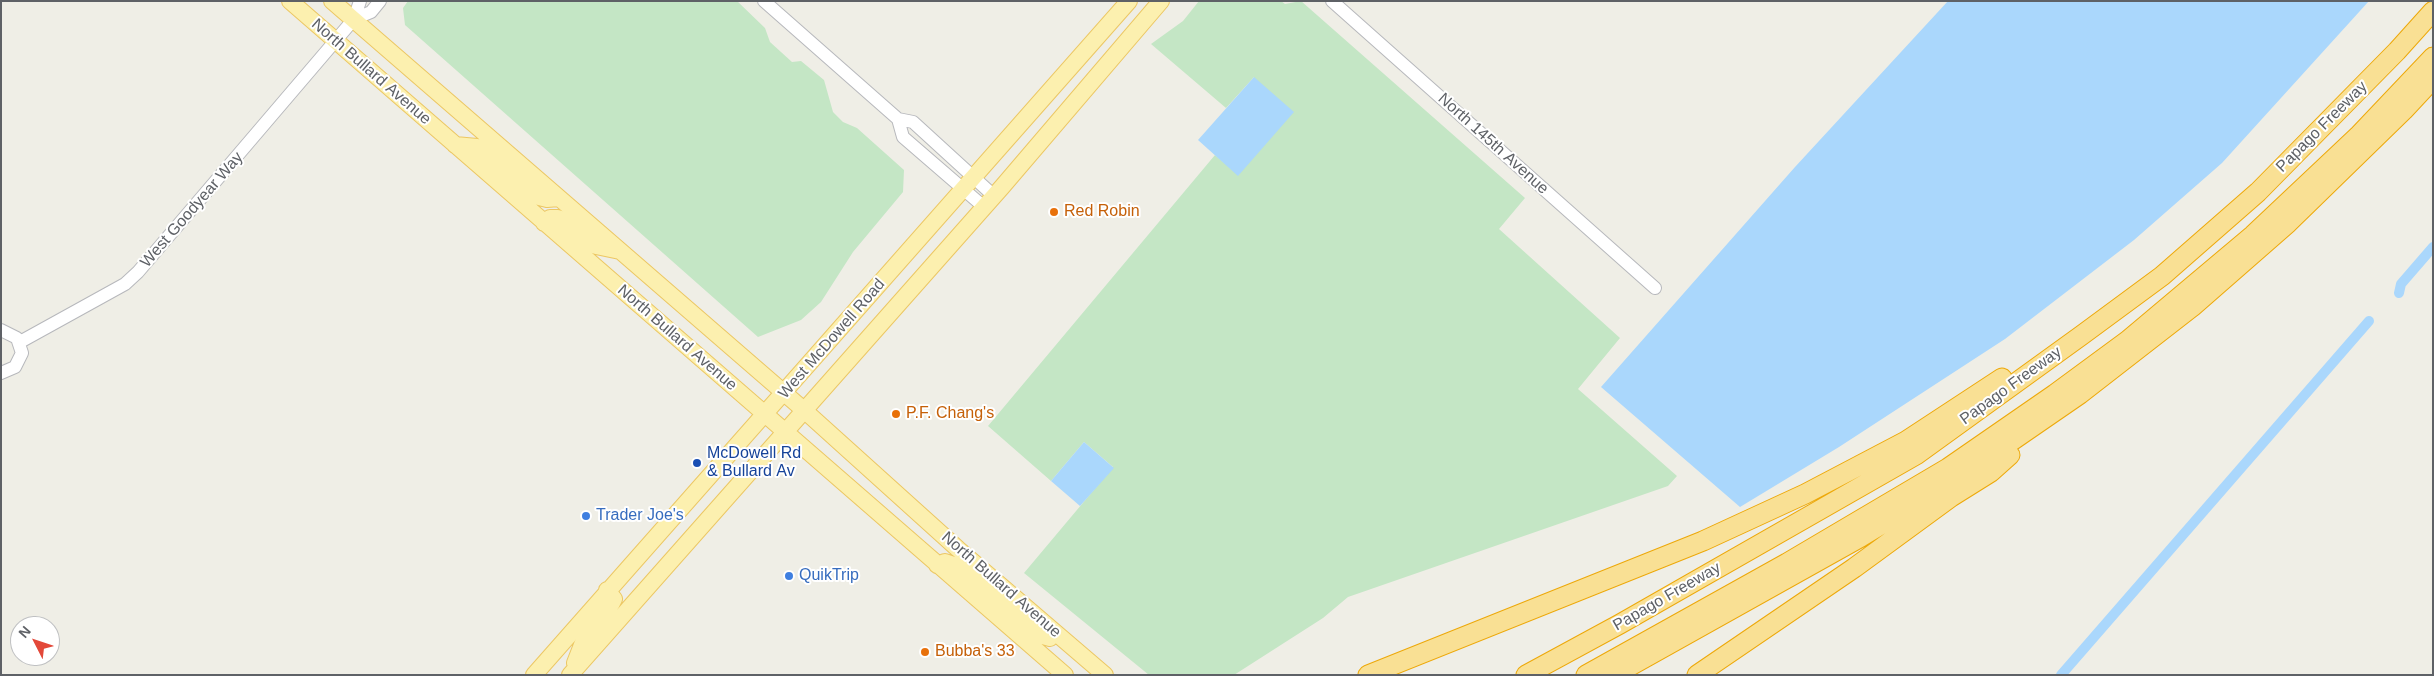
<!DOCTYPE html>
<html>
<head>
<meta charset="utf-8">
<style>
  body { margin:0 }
  #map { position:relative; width:2434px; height:676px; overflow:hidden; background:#efeee6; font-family:Helvetica,sans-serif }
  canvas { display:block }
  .frame { position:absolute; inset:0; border:2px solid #5e6166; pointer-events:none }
  .north { position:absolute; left:10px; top:616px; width:50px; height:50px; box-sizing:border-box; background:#fff; border:1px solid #bfc0c2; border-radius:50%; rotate:311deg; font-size:14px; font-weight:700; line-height:20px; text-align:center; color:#5e6166 }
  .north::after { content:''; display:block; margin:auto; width:18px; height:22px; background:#e34839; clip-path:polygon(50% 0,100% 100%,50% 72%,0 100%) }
</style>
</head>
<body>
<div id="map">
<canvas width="2434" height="676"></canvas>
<div class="frame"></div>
<div class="north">N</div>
</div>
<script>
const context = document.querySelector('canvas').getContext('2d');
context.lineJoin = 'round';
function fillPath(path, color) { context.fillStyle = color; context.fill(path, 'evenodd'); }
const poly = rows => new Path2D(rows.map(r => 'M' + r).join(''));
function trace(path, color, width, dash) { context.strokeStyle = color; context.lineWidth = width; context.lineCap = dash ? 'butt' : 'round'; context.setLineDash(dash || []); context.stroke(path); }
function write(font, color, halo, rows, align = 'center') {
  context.font = font + ' Helvetica,sans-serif'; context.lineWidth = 4; context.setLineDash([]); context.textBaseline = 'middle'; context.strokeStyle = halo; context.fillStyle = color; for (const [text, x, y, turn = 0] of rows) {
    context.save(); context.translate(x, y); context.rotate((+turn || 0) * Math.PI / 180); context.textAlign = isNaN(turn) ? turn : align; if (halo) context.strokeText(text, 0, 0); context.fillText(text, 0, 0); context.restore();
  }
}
const green = poly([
  [408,1,737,1,765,28,770,42,792,62,801,61,824,80,833,112,843,122,857,128,904,170,903,192,853,252,821,302,801,320,758,337,405,25,403,8],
  [1199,1,1281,1,1285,4,1301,1,1525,198,1499,229,1620,338,1578,389,1677,476,1668,486,1348,597,1323,618,1234,675,1149,675,1024,573,1113,467,1084,442,1051,481,988,426,1215,155,1239,175,1254,77,1226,108,1151,44,1183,21]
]);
const water = poly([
  [1948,1,2369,1,2222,163,2134,240,2005,339,1839,447,1740,507,1601,387,1795,167],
  [1254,77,1294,112,1238,176,1198,140],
  [1084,442,1114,468,1080,506,1051,481]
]);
const canal = poly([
  [2399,293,2401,284,2433,247],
  [2061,675,2369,321]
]);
const minor = poly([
  [764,1,898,119,913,122,994,196],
  [1332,1,1655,288],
  [354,19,371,12,380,1],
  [898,119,903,137,984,207],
  [1,330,17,338,22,353,15,367,1,373],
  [20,342,125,284,138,272,354,19,360,1]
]);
const major = poly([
  [290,1,1065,675],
  [332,1,805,411,958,549,1105,675],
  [455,145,477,147,539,197,547,199,559,198],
  [544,223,550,218,558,218,596,246,620,251],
  [937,565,945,562,954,565,1043,636,1050,638],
  [575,663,582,645,612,603,614,599,607,590],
  [534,675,1129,1],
  [570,675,1002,187,1161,1]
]);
const highway = poly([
  [1368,675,1703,541,1805,494,1906,441,2002,378],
  [1526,675,1620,624,1916,455,2082,335,2162,276,2258,192,2397,51,2433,11],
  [1586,675,1787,563,1948,468,2055,394,2127,341,2253,235,2358,136,2433,57],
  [1614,675,1861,537,1958,478,2080,394,2192,307,2288,223,2404,110,2433,79],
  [1697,675,1854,568,1951,497,1991,472,2010,455]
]);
const markers = [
  [1054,212,5,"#e8710a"],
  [896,414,5,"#e8710a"],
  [697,463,5,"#1a4fb4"],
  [586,516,5,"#3f7fe0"],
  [789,576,5,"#3f7fe0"],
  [925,652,5,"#e8710a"]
];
const streetNames = [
  ["North Bullard Avenue",371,72,41],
  ["Papago Freeway",2322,127,-45],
  ["North 145th Avenue",1493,144,42],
  ["West Goodyear Way",192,210,-49],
  ["North Bullard Avenue",677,338,41],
  ["West McDowell Road",832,339,-49],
  ["Papago Freeway",2011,386,-36],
  ["North Bullard Avenue",1001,585,41],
  ["Papago Freeway",1667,597,-30]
];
const foodNames = [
  ["Red Robin",1064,212],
  ["P.F. Chang's",906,414],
  ["Bubba's 33",935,652]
];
const transitNames = [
  ["McDowell Rd",707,454],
  ["& Bullard Av",707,472]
];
const shopNames = [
  ["Trader Joe's",596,516],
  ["QuikTrip",799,576]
];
fillPath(green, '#c4e6c5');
fillPath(water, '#aad7fc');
trace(canal, '#aad7fc', 10);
trace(minor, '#b7b8bc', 14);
trace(major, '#ecc763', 18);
trace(highway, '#eda809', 21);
trace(minor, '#fff', 12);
trace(major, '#fcf0af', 16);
trace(highway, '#f9e094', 19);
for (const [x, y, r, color] of markers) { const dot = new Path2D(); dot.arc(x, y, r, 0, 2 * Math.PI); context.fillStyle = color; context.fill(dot); trace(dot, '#fff', 2); }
write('16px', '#5e6166', '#fff', streetNames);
write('16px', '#c56008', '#fff', foodNames, 'left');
write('16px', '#164399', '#fff', transitNames, 'left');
write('16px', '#366cbe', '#fff', shopNames, 'left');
</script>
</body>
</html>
